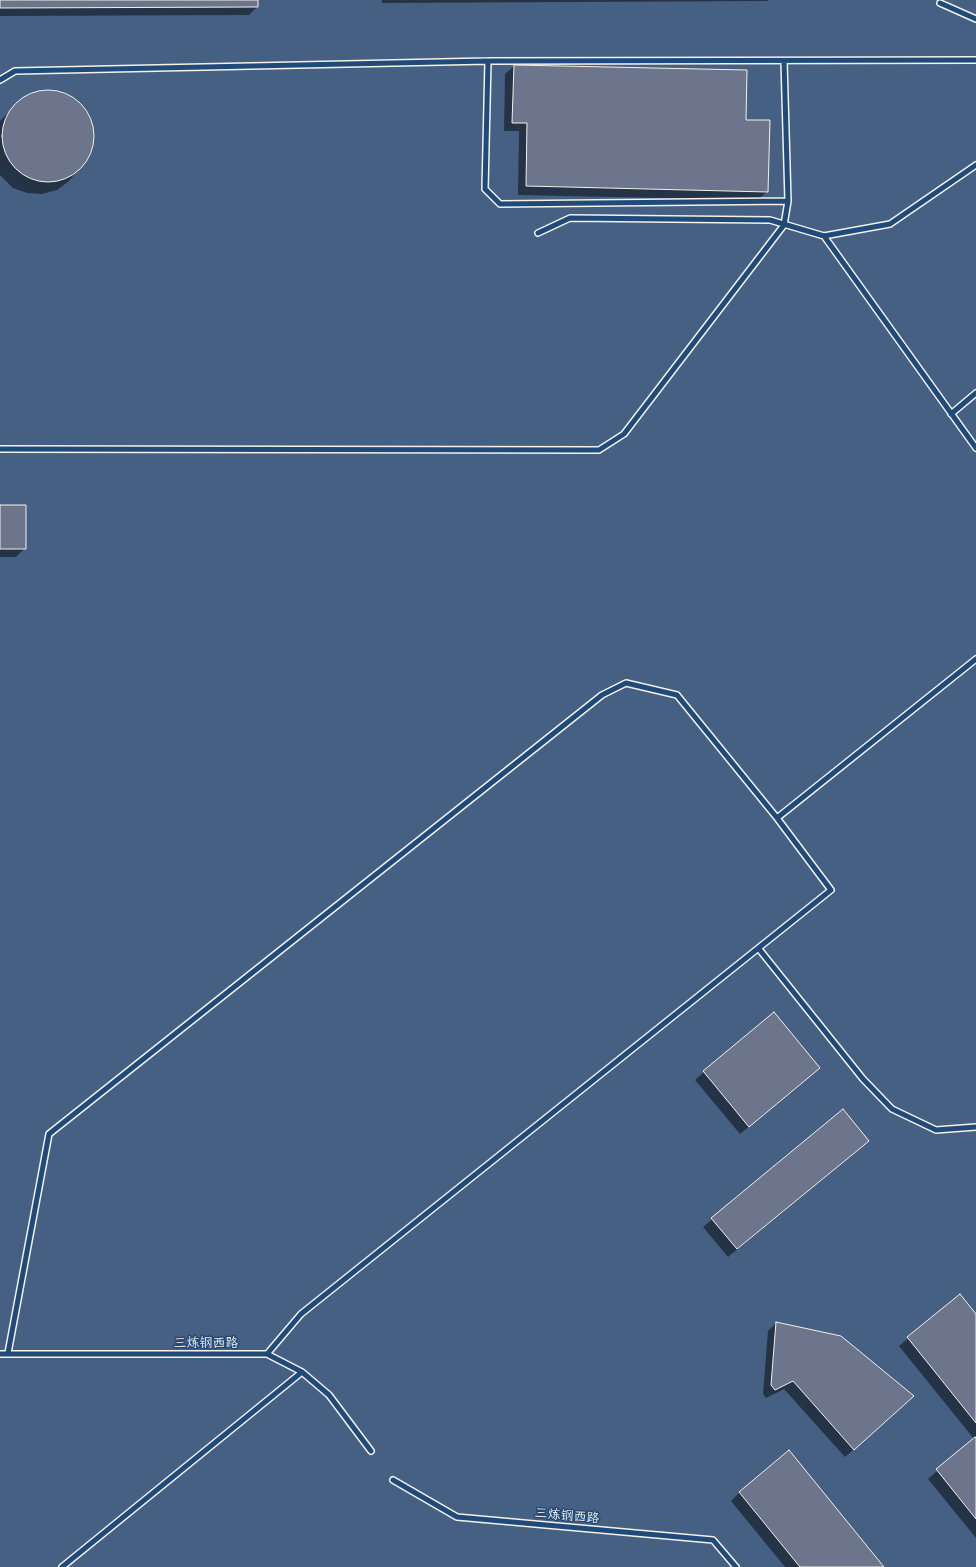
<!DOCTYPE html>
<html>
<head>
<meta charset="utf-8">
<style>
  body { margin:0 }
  canvas { display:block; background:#36577f }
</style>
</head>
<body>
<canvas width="976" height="1567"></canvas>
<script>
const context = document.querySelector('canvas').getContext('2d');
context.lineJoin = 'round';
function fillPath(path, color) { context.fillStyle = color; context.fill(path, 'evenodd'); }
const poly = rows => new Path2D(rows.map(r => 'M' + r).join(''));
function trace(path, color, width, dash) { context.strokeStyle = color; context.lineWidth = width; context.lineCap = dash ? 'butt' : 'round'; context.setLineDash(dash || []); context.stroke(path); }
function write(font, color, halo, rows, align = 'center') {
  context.font = font + ' "Comic Neue","LXGW WenKai TC",sans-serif'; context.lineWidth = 3; context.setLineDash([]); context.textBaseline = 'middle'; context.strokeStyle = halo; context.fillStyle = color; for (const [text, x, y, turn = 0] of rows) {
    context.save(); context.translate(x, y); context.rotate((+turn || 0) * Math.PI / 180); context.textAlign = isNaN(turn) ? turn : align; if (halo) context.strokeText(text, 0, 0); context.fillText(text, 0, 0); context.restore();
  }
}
const built = poly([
  [0,0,976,0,976,1567,0,1567]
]);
const shadow = poly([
  [0,0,257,0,257,7,249,15,0,16],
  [382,0,769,0,768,1,382,3],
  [514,66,767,191,758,200,518,195,519,131,504,131,505,74],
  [50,91,65,94,78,101,88,113,93,127,94,142,89,157,69,181,57,190,42,194,27,193,13,188,0,175,0,121,22,99,35,92],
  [0,506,25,548,16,557,0,557],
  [704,1072,810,1076,740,1134,695,1080],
  [843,1111,859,1149,728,1257,703,1227],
  [960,1295,976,1315,976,1538,928,1479,974,1439,899,1346],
  [776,1323,913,1397,845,1457,784,1389,766,1398,763,1394,768,1331],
  [740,1492,882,1567,785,1567,731,1501]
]);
const building = poly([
  [0,0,258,0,258,7,0,8,0,0],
  [514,65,747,70,746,120,770,120,768,192,526,186,527,123,512,123,514,65],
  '2 136a46 46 0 1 1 92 0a46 46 0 1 1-92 0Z',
  [0,505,26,505,26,549,0,549,0,505],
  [774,1012,820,1068,749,1127,703,1071,774,1012],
  [843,1109,869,1141,737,1249,711,1218,843,1109],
  [960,1294,976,1314,976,1423,907,1337,960,1294],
  [776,1322,841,1336,914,1396,854,1450,793,1381,775,1390,771,1385,776,1322],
  [975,1437,976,1438,976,1519,936,1469,975,1437],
  [789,1450,884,1567,800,1567,739,1492,789,1450]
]);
const lane = poly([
  [940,3,976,19],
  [488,61,485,189,500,204,788,201],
  [0,80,15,71,488,61,976,60],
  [538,233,570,218,770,220,824,236,890,224,976,165],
  [824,236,976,448],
  [951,414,976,393],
  [0,449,599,450,624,434,784,225,788,201,784,61],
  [777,818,976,659],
  [759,949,863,1079,892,1109,936,1130,976,1127],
  [8,1353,49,1134,602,695,626,683,677,695,777,818,831,890,301,1314,267,1354],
  [0,1354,267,1354,302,1372,329,1395,371,1451],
  [393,1480,457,1517,713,1540,736,1567],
  [62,1567,302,1372]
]);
const streetNames = [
  ["三炼钢西路",206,1343],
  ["三炼钢西路",567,1516,5]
];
fillPath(built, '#466083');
fillPath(shadow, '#0007');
fillPath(building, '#6c758c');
trace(building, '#f4f1e8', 1);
trace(lane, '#f4f1e8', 8);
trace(lane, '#1f4a7a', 5);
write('13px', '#f4f1e8', '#1f4a7a', streetNames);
</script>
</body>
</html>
